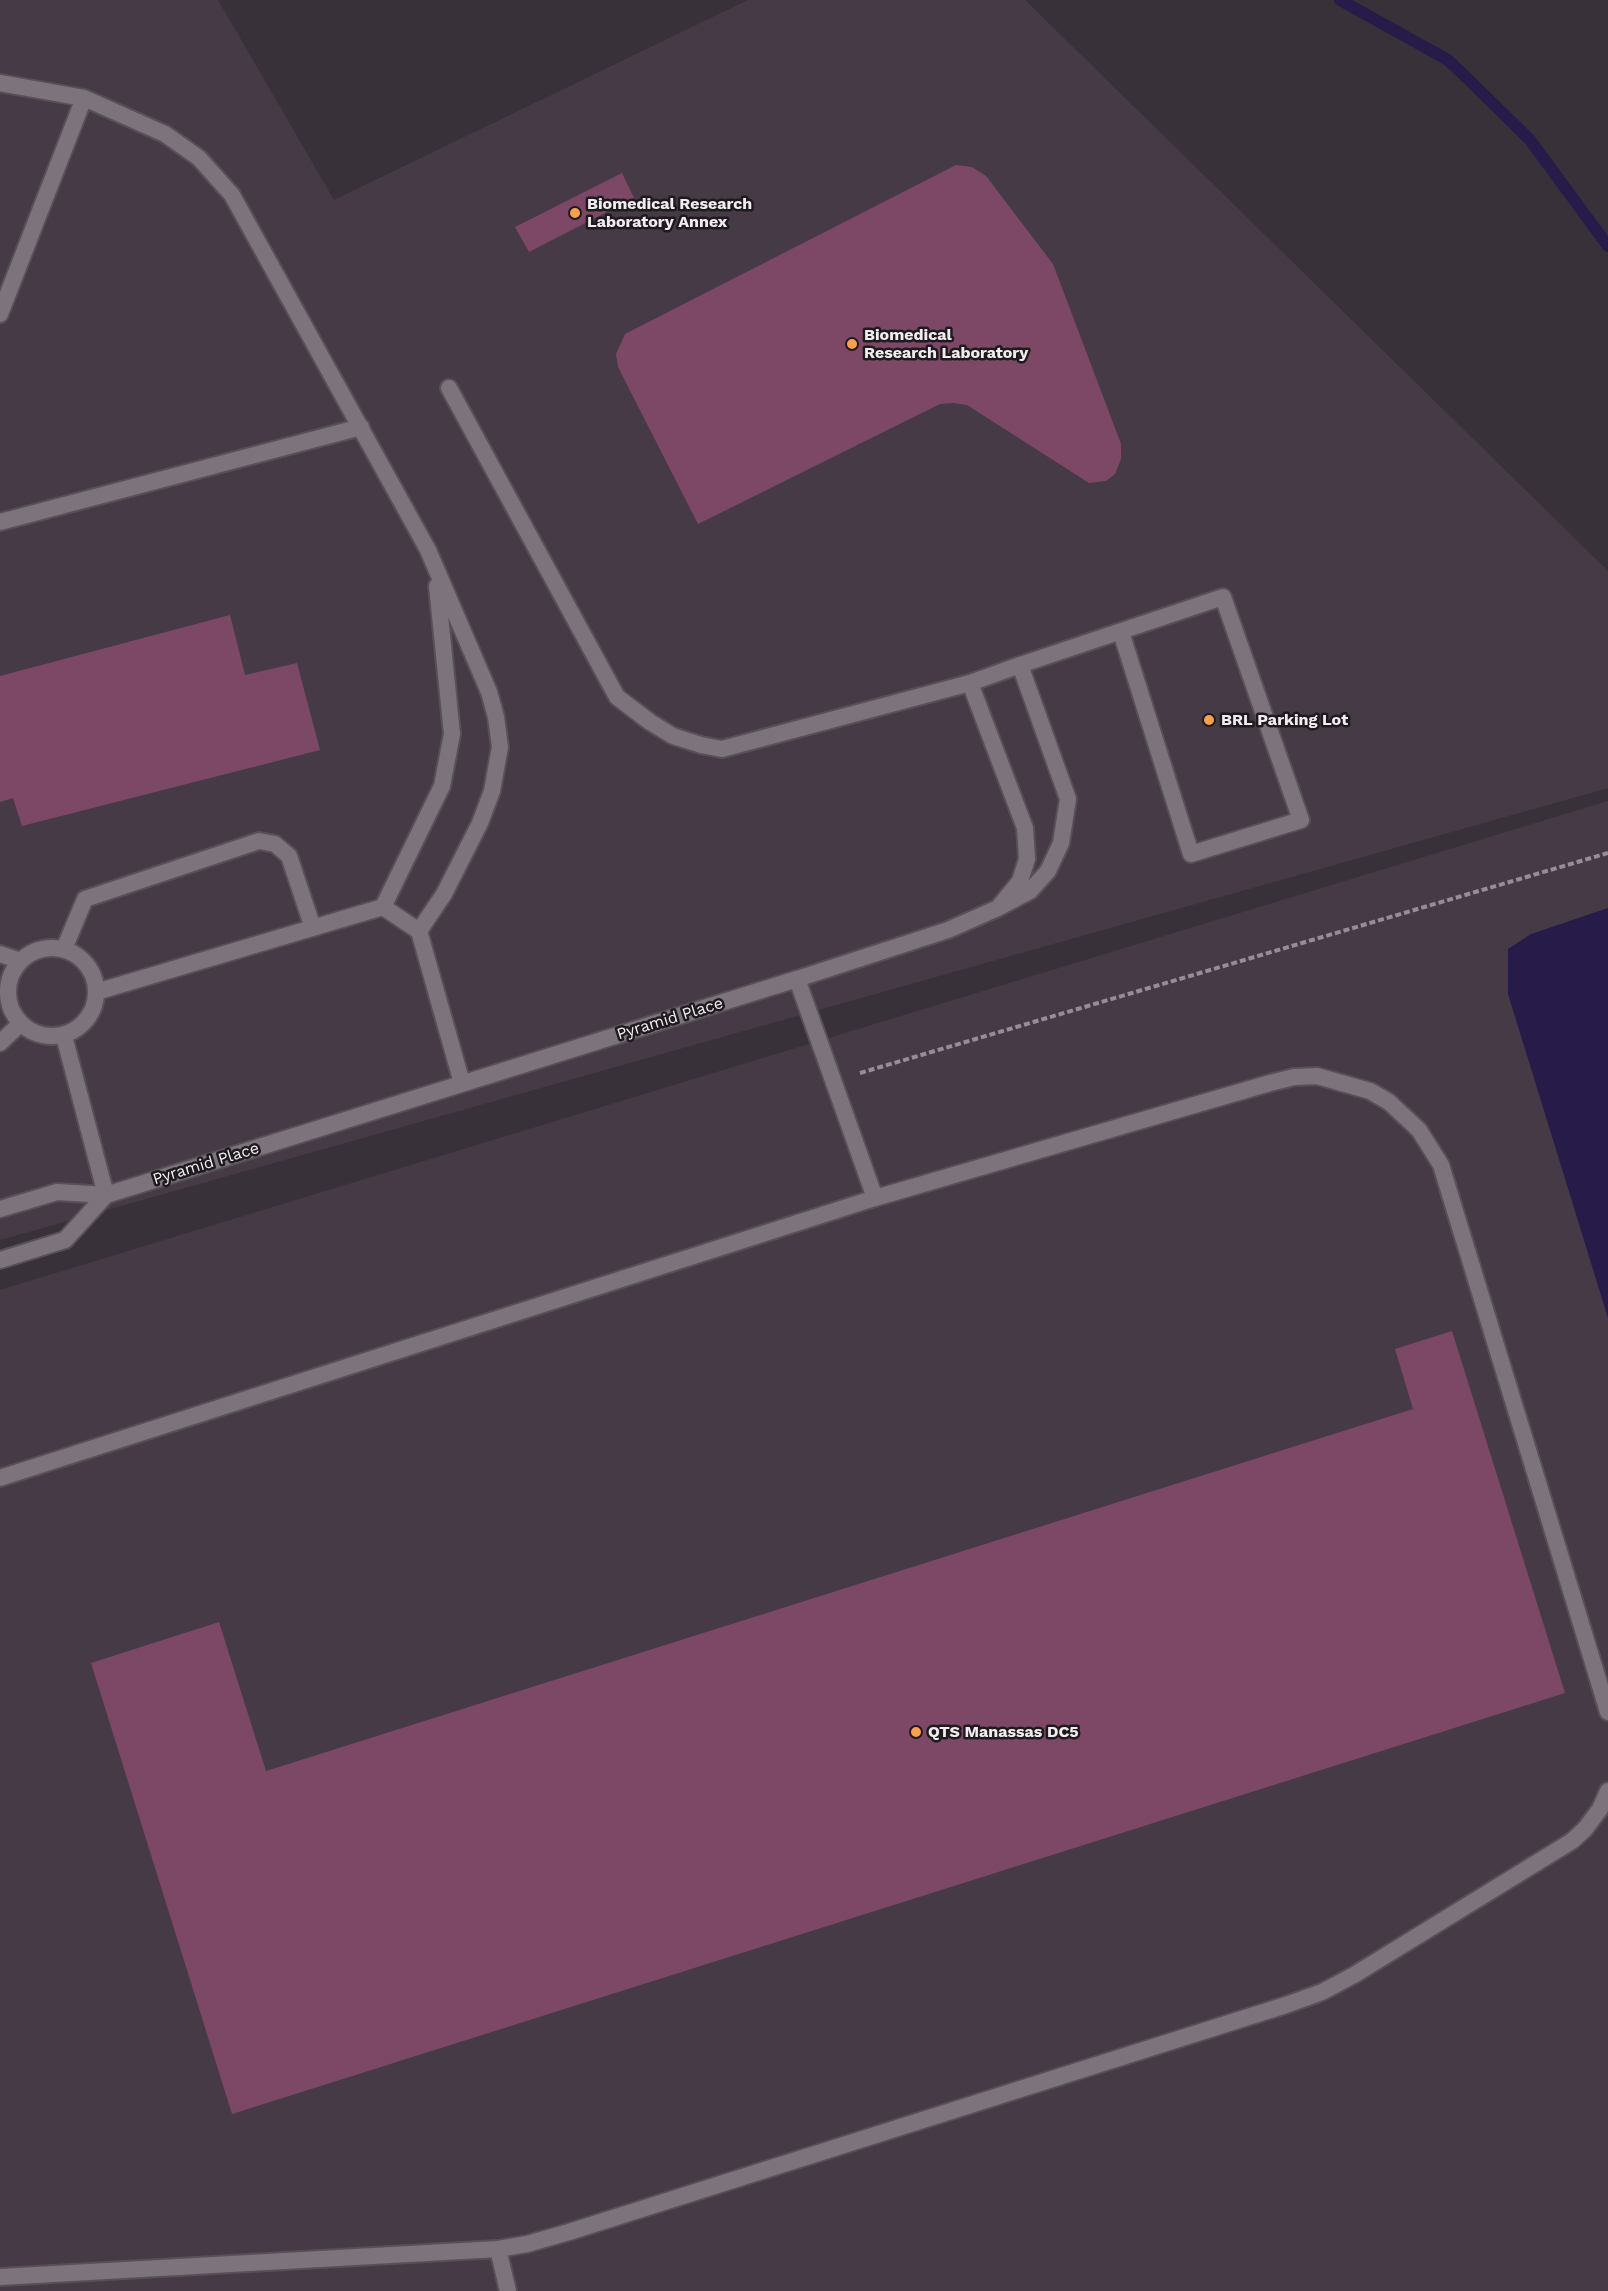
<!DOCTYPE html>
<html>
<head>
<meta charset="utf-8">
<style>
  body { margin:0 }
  canvas { display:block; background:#393139 }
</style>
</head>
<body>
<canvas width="1608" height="2291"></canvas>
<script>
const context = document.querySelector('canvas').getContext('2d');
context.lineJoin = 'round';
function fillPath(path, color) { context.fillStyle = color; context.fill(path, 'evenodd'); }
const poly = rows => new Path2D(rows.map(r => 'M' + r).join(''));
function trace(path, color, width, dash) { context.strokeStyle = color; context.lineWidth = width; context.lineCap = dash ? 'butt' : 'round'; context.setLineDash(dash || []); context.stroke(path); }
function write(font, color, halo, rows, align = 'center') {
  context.font = font + ' "Work Sans",sans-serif'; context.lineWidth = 5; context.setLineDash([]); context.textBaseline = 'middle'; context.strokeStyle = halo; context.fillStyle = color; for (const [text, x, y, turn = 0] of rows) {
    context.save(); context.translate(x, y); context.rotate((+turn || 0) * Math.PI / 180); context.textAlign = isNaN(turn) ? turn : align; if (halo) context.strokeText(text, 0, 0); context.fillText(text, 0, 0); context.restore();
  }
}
const built = poly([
  [0,0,218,0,334,200,748,0,1025,0,1608,571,1608,788,0,1240],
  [1608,801,1608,2291,0,2291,0,1290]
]);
const water = poly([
  [1608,908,1608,1318,1508,994,1508,949,1531,934]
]);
const stream = poly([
  [1340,0,1448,60,1470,81,1530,140,1608,246]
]);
const building = poly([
  [956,165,972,167,986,176,1053,264,1121,444,1121,459,1115,474,1106,481,1089,483,967,405,953,403,940,404,698,524,618,367,616,354,625,334],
  [622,173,634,198,529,252,515,227],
  [230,615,245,675,297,663,320,750,22,826,13,798,0,802,0,676],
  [1452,1331,1565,1693,232,2114,91,1663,219,1622,266,1771,1413,1409,1395,1349]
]);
const path = poly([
  [860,1073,1608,853]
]);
const service = poly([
  [0,83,84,98,165,134,199,158,232,195,428,550,489,692,496,717,500,747,492,791,480,823,444,894,419,931],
  [0,314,84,98],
  [449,388,617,697,650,722,673,736,701,745,722,749,970,683,1020,665,1068,799,1061,843,1048,871,1030,891,998,908],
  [0,522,361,427],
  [1020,665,1223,597,1301,820,1191,854,1121,632],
  [383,907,419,931,462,1083],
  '8 992a44 44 0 1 1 88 0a44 44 0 1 1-88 0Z',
  [64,949,85,899,259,841,275,844,289,856,313,928],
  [0,954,21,961],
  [96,992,383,907,442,786,452,734,437,586],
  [64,1036,106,1195],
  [0,1043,20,1024],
  [875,1198,797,979,948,930,998,908,1020,881,1027,859,1025,828,970,683],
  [0,1478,875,1198,1270,1083,1294,1077,1317,1076,1370,1091,1389,1102,1419,1130,1441,1165,1608,1712],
  [498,2249,508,2291],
  [0,2277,498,2249,527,2244,569,2232,1286,2005,1322,1992,1354,1975,1572,1841,1585,1829,1600,1809,1608,1791]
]);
const minor = poly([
  [0,1209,57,1192,106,1195,797,979],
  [0,1260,65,1240,106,1195]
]);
const markers = [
  [575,213,6,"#fa9f4e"],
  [852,344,6,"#fa9f4e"],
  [1209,720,6,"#fa9f4e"],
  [916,1732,6,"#fa9f4e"]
];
const poiNames = [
  ["Biomedical Research",587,204],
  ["Laboratory Annex",587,222],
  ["Biomedical",864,335],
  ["Research Laboratory",864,353],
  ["BRL Parking Lot",1221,720],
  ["QTS Manassas DC5",928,1732]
];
const streetNames = [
  ["Pyramid Place",670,1019,-17],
  ["Pyramid Place",206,1164,-17]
];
fillPath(built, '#463a46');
fillPath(water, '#261b49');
trace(stream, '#261b49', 12);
fillPath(building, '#7d4866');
trace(service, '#575056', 20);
trace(minor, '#575056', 20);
trace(path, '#958e94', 4, [6, 3]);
trace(service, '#7d737c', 16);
trace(minor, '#7d737c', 16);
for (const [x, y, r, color] of markers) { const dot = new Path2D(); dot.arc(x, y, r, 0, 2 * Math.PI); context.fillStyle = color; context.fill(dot); trace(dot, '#1e1b1e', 2); }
write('bold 16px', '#f2ecf1', '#1e1b1e', poiNames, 'left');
write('16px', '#f2ecf1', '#1e1b1e', streetNames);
</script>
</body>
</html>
